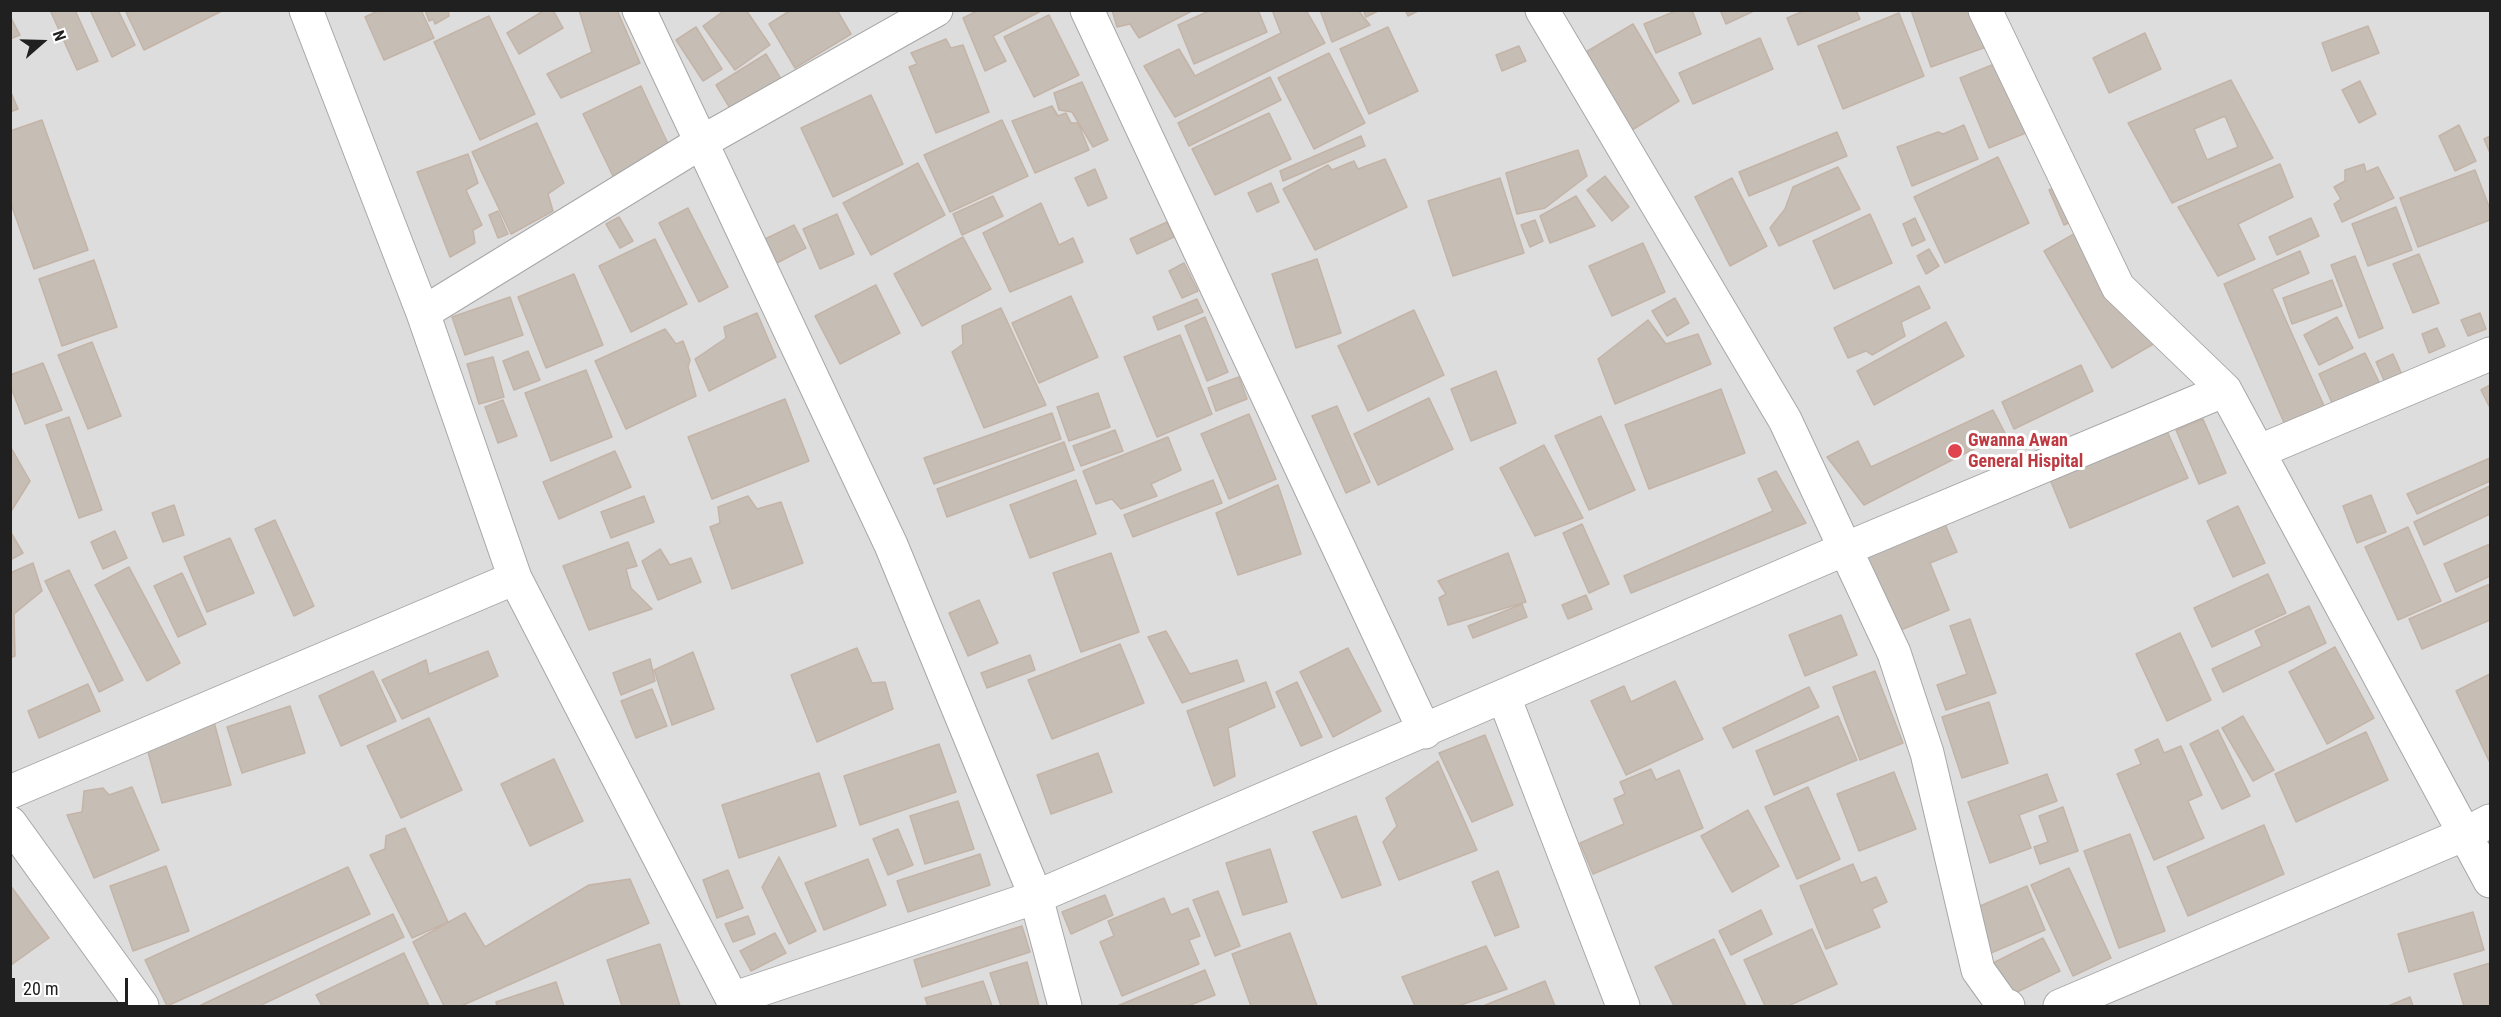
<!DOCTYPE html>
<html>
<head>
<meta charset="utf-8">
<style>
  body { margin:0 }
  #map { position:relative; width:2501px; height:1017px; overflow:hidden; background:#f1ede6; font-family:"Roboto Condensed",sans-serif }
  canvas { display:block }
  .frame { position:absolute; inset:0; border:12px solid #202020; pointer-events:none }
  .north { position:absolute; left:12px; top:12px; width:60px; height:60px; -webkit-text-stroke:4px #fff; paint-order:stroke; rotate:70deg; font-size:16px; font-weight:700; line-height:24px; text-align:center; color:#202020 }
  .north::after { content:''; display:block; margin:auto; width:21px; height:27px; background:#202020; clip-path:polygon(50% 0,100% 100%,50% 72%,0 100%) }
  .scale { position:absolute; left:12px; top:978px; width:116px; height:27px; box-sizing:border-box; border:3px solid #202020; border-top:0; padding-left:8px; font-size:18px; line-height:21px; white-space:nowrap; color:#202020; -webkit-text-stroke:4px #fff; paint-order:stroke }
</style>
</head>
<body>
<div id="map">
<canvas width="2501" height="1017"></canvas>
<div class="frame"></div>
<div class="north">N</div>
<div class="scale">20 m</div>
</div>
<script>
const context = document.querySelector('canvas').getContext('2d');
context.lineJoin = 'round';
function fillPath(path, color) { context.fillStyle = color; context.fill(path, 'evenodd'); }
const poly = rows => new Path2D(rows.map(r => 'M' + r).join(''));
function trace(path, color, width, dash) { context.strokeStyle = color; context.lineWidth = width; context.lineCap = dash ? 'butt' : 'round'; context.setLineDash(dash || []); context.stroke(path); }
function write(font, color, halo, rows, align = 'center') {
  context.font = font + ' "Roboto Condensed",sans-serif'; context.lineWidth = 6; context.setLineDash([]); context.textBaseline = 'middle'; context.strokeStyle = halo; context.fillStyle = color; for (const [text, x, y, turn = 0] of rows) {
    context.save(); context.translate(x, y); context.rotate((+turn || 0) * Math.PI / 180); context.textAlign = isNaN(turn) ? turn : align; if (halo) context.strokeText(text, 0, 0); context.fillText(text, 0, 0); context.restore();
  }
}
const residential = poly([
  [11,11,2490,11,2490,1006,11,1006]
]);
const building = poly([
  [50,10,75,10,98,61,77,70,50,10],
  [90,10,118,10,135,45,112,57,90,10],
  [125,10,224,10,144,50,125,10],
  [380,10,421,10,434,38,384,60,365,17,380,10],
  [425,10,448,10,449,16,435,24,433,19,429,21,425,10],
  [545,10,553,10,563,28,519,54,507,33,545,10],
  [579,10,617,10,640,63,561,98,547,74,592,52,579,10],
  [725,10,746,10,770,45,735,70,703,26,725,10],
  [791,10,837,10,851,34,795,68,769,24,791,10],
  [979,10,1040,10,1041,11,993,36,1006,61,985,71,963,18,979,10],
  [1112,10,1194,10,1139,38,1130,24,1117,27,1112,10],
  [1211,10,1258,10,1267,32,1194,64,1178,25,1211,10],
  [1272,10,1306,10,1325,43,1175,117,1144,66,1179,49,1195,76,1281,33,1272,10],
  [1320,10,1358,10,1370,25,1332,42,1320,10],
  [1363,10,1380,10,1366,17,1363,10],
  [1405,10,1420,10,1408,16,1405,10],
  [1678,10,1692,10,1701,34,1656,53,1644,24,1678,10],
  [1720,10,1756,10,1726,24,1720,10],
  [1806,10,1856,10,1860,19,1798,45,1787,18,1806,10],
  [1911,10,1988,10,2000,42,1931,67,1911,10],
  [1899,13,1924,76,1843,109,1818,46,1899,13],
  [1049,15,1079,75,1034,97,1004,37,1049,15],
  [10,16,20,35,10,39,10,16],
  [489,16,535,114,480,140,434,42,489,16],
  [1633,24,1679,101,1632,130,1586,52,1633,24],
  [2368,26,2379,53,2332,71,2322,43,2368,26],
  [696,27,722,69,703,81,676,40,696,27],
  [1388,27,1418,91,1369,114,1340,49,1388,27],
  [2145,33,2161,69,2109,93,2093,58,2145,33],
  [1760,38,1773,69,1693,104,1679,73,1760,38],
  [946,39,951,48,963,45,989,112,936,133,909,67,917,64,911,53,946,39],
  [1519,46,1526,61,1502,71,1496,55,1519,46],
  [1329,53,1365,123,1314,149,1278,78,1329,53],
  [766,54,781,79,731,110,716,85,766,54],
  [2004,60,2033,130,1989,148,1960,78,2004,60],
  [1270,77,1281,100,1189,146,1178,123,1270,77],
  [2231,80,2273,158,2172,203,2128,123,2231,80],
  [2225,116,2238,147,2207,160,2194,129,2225,116],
  [2360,81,2376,114,2359,123,2342,90,2360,81],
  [1082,82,1108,140,1093,147,1072,112,1059,110,1054,93,1082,82],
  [641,86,670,148,613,176,583,114,641,86],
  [10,90,18,109,10,112,10,90],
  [871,95,903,164,833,197,801,128,871,95],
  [1052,106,1058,116,1066,113,1071,123,1078,123,1089,150,1035,173,1012,121,1052,106],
  [1269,113,1291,159,1215,195,1192,149,1269,113],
  [42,120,88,250,34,269,10,201,10,131,42,120],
  [1002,120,1028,176,950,212,924,155,1002,120],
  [537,123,564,183,548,194,553,211,511,234,472,152,537,123],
  [1964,125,1978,159,1912,186,1897,147,1938,132,1943,134,1964,125],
  [2459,125,2476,161,2455,171,2439,136,2459,125],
  [1837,132,1847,156,1749,196,1739,172,1837,132],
  [1361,136,1365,146,1283,181,1280,171,1361,136],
  [2490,136,2490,153,2484,139,2490,136],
  [1578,150,1587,176,1545,208,1517,214,1506,173,1578,150],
  [468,154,478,183,466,190,482,225,473,230,475,243,450,257,417,172,468,154],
  [1998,157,2029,223,1945,263,1914,197,1998,157],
  [1385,159,1407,207,1315,250,1283,189,1328,165,1332,170,1354,161,1358,169,1385,159],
  [918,163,945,215,871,255,843,203,918,163],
  [2280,164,2293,197,2238,224,2255,259,2218,276,2178,207,2280,164],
  [2364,164,2366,172,2378,167,2394,198,2342,222,2334,204,2341,199,2334,187,2345,181,2345,170,2364,164],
  [1838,167,1860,209,1779,246,1770,228,1785,209,1793,187,1838,167],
  [1095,169,1107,198,1088,206,1075,178,1095,169],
  [2475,170,2490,209,2490,220,2418,247,2400,198,2475,170],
  [1605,176,1629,207,1612,221,1587,190,1605,176],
  [1500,178,1524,253,1453,276,1428,201,1500,178],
  [1732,178,1767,246,1730,266,1695,197,1732,178],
  [2076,178,2092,213,2064,225,2049,190,2076,178],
  [1271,183,1279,202,1257,212,1248,193,1271,183],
  [993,196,1003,216,962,235,953,214,993,196],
  [1576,196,1595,226,1550,243,1540,216,1576,196],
  [1041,203,1059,245,1073,238,1083,262,1010,292,983,233,1041,203],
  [2396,207,2412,250,2368,266,2352,224,2396,207],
  [688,208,728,287,699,302,659,223,688,208],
  [498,211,508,234,498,238,489,215,498,211],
  [837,214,854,254,820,269,803,229,837,214],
  [1870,214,1892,263,1834,289,1813,241,1870,214],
  [619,217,633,241,620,248,606,224,619,217],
  [1915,218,1925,240,1912,246,1903,224,1915,218],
  [2311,218,2319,236,2277,255,2269,237,2311,218],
  [1535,220,1543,241,1530,247,1521,225,1535,220],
  [1167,222,1174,237,1137,254,1130,239,1167,222],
  [2095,222,2162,339,2112,368,2044,251,2095,222],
  [794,225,806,248,775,264,763,240,794,225],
  [963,237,991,289,922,326,894,274,963,237],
  [655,239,687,304,631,332,599,266,655,239],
  [1643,243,1665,292,1612,316,1589,266,1643,243],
  [1929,249,1939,266,1926,274,1917,256,1929,249],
  [2300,251,2309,273,2272,289,2325,408,2285,425,2224,284,2300,251],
  [2419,254,2439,303,2413,313,2393,264,2419,254],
  [2355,256,2383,328,2359,338,2331,265,2355,256],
  [1317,259,1341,333,1296,348,1272,274,1317,259],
  [94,260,117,327,62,346,39,279,94,260],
  [1184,263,1198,291,1182,298,1169,271,1184,263],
  [574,274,603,345,546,368,518,297,574,274],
  [2332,280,2342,306,2292,324,2283,298,2332,280],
  [876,285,900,333,840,364,815,316,876,285],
  [1919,286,1930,308,1901,322,1905,336,1872,355,1866,351,1848,358,1834,328,1919,286],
  [1071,296,1098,357,1039,383,1012,323,1071,296],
  [510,297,523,335,465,355,452,317,510,297],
  [1675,298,1689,323,1667,336,1652,311,1675,298],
  [1197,299,1203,312,1158,330,1153,317,1197,299],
  [1001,308,1046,405,984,428,952,352,963,344,962,326,1001,308],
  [1414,310,1444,375,1368,411,1338,346,1414,310],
  [757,313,776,357,709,391,695,359,726,338,724,327,757,313],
  [2480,313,2486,329,2468,336,2461,320,2480,313],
  [1205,317,1228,372,1207,381,1185,326,1205,317],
  [2337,317,2353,348,2319,365,2304,335,2337,317],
  [1648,320,1666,344,1698,334,1711,364,1615,404,1598,359,1648,320],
  [1946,322,1964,356,1874,405,1857,371,1946,322],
  [2437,328,2445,346,2429,353,2422,334,2437,328],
  [665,329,676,344,683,341,690,360,688,367,696,396,626,429,595,361,665,329],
  [1180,335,1212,414,1157,437,1124,357,1180,335],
  [92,342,121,416,88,429,58,355,92,342],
  [528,351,540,380,514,390,503,361,528,351],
  [2365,353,2380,384,2333,405,2319,374,2365,353],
  [2393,354,2403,377,2386,385,2376,362,2393,354],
  [493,357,504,397,479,404,467,364,493,357],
  [43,363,62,410,25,424,10,385,10,375,43,363],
  [2081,365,2093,391,2014,429,2002,402,2081,365],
  [586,370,612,437,551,461,525,393,586,370],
  [1496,371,1516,423,1471,441,1451,389,1496,371],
  [1239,377,1247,399,1216,411,1208,388,1239,377],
  [2490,385,2490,408,2481,390,2490,385],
  [1721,389,1745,453,1649,489,1625,425,1721,389],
  [1098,393,1110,427,1069,441,1057,407,1098,393],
  [1429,398,1453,449,1378,485,1354,434,1429,398],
  [785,399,809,461,712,499,688,437,785,399],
  [503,400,517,436,498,443,485,407,503,400],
  [1337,406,1370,482,1346,493,1312,416,1337,406],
  [1993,410,2005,433,1864,505,1827,457,1858,441,1871,467,1993,410],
  [1052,413,1061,439,934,484,924,458,1052,413],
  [1249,414,1276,479,1229,499,1201,434,1249,414],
  [1601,416,1635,490,1589,510,1555,436,1601,416],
  [69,417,102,510,79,518,46,425,69,417],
  [2203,419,2226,473,2199,484,2176,430,2203,419],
  [2166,429,2188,478,2070,528,2049,477,2166,429],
  [1115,430,1123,451,1081,466,1073,446,1115,430],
  [1168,437,1181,470,1151,484,1157,496,1121,509,1112,499,1096,504,1083,471,1168,437],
  [1064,442,1074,470,947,517,937,489,1064,442],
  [1544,445,1583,518,1535,536,1500,468,1544,445],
  [10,446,30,481,10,513,10,446],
  [615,451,631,487,559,519,543,482,615,451],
  [2490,458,2490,481,2417,514,2407,494,2490,458],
  [1776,471,1806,523,1631,593,1624,576,1773,511,1758,479,1776,471],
  [1076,480,1096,534,1030,558,1010,505,1076,480],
  [1213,480,1222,503,1133,537,1124,515,1213,480],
  [1278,485,1301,554,1238,575,1216,513,1278,485],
  [2490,486,2490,514,2424,545,2414,522,2490,486],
  [2371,495,2386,532,2357,543,2343,506,2371,495],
  [644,496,654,522,611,538,601,512,644,496],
  [748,496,757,509,781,502,803,563,732,589,710,527,720,523,718,507,748,496],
  [174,505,184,535,163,542,152,513,174,505],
  [2238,506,2265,563,2233,577,2207,521,2238,506],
  [275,520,314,606,294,616,255,529,275,520],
  [1582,524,1609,584,1589,593,1563,533,1582,524],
  [1945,524,1957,552,1930,563,1949,610,1896,632,1865,557,1945,524],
  [2408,527,2441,601,2398,620,2365,547,2408,527],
  [10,531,23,553,10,560,10,531],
  [115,531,127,558,103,569,91,542,115,531],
  [230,538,254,593,207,612,184,557,230,538],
  [628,542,637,566,626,569,631,588,652,609,589,630,563,566,628,542],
  [2490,544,2490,576,2456,592,2444,564,2490,544],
  [660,549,670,565,691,558,701,582,658,600,642,561,660,549],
  [1111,553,1139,632,1081,652,1053,573,1111,553],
  [1508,553,1526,602,1448,625,1439,598,1446,594,1438,581,1508,553],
  [33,563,42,591,14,614,15,656,10,658,10,573,33,563],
  [129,567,180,663,147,681,95,585,129,567],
  [69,570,123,680,99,692,45,581,69,570],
  [182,573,206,624,178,637,154,586,182,573],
  [2268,574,2286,613,2212,647,2194,608,2268,574],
  [2490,584,2490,620,2422,649,2409,619,2490,584],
  [1586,595,1592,609,1568,619,1562,605,1586,595],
  [979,600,998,643,968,656,949,613,979,600],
  [1522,604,1527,617,1473,638,1468,626,1522,604],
  [2309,606,2326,643,2223,692,2212,669,2262,646,2255,631,2309,606],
  [1841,615,1857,655,1805,676,1789,635,1841,615],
  [1970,619,1996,693,1946,710,1937,685,1967,674,1950,626,1970,619],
  [1166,631,1190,674,1237,660,1244,681,1182,703,1148,637,1166,631],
  [2180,633,2211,700,2167,721,2136,654,2180,633],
  [1120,644,1144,703,1052,739,1028,680,1120,644],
  [2335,647,2374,718,2327,744,2289,672,2335,647],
  [857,648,872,683,885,682,893,709,817,742,791,675,857,648],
  [1348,648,1381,711,1333,737,1300,672,1348,648],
  [488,651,498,676,402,719,382,680,426,660,429,674,488,651],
  [693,652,714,709,672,725,654,670,693,652],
  [1030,655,1035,670,987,688,981,673,1030,655],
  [650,659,655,681,621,695,613,673,650,659],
  [373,671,396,721,341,746,319,696,373,671],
  [1875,671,1903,743,1860,760,1833,687,1875,671],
  [2490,674,2490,763,2456,691,2490,674],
  [1675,681,1703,739,1626,775,1591,701,1624,686,1631,702,1675,681],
  [1266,682,1275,707,1228,728,1235,776,1214,786,1187,711,1266,682],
  [1297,682,1322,737,1301,746,1276,692,1297,682],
  [88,684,100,711,39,738,28,711,88,684],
  [1809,687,1819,707,1733,748,1723,728,1809,687],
  [652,689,667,726,636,738,621,701,652,689],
  [1989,702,2008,763,1962,778,1942,717,1989,702],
  [290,706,305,753,242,773,227,727,290,706],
  [1838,716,1857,760,1774,795,1756,751,1838,716],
  [2243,716,2274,770,2253,781,2222,728,2243,716],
  [429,718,462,790,401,818,367,746,429,718],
  [214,722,231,785,162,803,145,741,214,722],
  [2218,730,2250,796,2222,809,2190,744,2218,730],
  [2366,732,2388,780,2296,822,2275,774,2366,732],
  [1485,735,1513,805,1472,822,1439,753,1485,735],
  [2158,739,2164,753,2181,746,2202,795,2188,801,2204,838,2154,860,2117,774,2141,764,2135,750,2158,739],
  [939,744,956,792,860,825,844,776,939,744],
  [1098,753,1112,792,1051,814,1037,775,1098,753],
  [554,759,583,821,530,846,501,784,554,759],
  [1438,761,1477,850,1399,880,1383,842,1397,826,1386,798,1438,761],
  [1651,769,1656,780,1679,770,1703,828,1593,874,1580,843,1624,824,1614,799,1625,794,1620,782,1651,769],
  [1894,772,1916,829,1859,851,1837,794,1894,772],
  [819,773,836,826,739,858,722,805,819,773],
  [2047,774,2057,801,2019,815,2031,848,1990,863,1968,802,2047,774],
  [132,787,159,850,94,878,67,815,82,812,84,791,103,788,109,795,132,787],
  [1808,787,1840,859,1797,879,1765,807,1808,787],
  [958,801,974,849,925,864,910,816,958,801],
  [2063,807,2078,851,2040,864,2034,847,2048,842,2039,816,2063,807],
  [1748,810,1779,866,1732,892,1701,836,1748,810],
  [1356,816,1381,885,1342,898,1313,832,1356,816],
  [2264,825,2284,874,2188,916,2167,867,2264,825],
  [405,828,448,922,412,938,370,855,385,849,386,836,405,828],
  [898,829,913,865,888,875,873,839,898,829],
  [2130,834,2165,931,2119,948,2084,851,2130,834],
  [1270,849,1287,902,1243,915,1226,863,1270,849],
  [980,854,990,885,908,912,897,881,980,854],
  [779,857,816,931,789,944,762,887,779,857],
  [868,859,886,905,824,930,805,883,868,859],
  [1853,864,1861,883,1876,877,1887,902,1872,909,1880,927,1826,949,1800,886,1853,864],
  [166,866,189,931,133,951,110,886,166,866],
  [348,867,370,914,167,1006,145,960,348,867],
  [2069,868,2111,958,2073,976,2031,885,2069,868],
  [728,870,743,908,717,918,703,880,728,870],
  [1498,871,1519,927,1495,936,1472,882,1498,871],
  [630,879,649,923,461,1006,444,1006,413,942,465,913,485,947,589,885,630,879],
  [10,885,49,938,11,965,10,965,10,885],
  [2027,886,2045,930,1991,953,1973,909,2027,886],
  [1218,891,1240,946,1215,956,1193,900,1218,891],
  [1105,895,1113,915,1071,934,1062,912,1105,895],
  [1164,898,1171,915,1188,908,1200,936,1189,940,1199,964,1122,996,1100,942,1114,936,1108,921,1164,898],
  [1761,910,1772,934,1731,955,1719,931,1761,910],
  [2473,912,2484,950,2409,972,2398,934,2473,912],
  [393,914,404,937,259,1006,199,1006,393,914],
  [748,916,755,934,733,942,725,924,748,916],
  [1022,926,1030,952,922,987,914,960,1022,926],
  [1812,929,1837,984,1788,1006,1765,1006,1744,960,1812,929],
  [775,933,786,953,751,971,740,951,775,933],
  [1290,933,1317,1006,1251,1006,1232,954,1290,933],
  [2043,938,2060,971,2009,996,1993,963,2043,938],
  [1714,939,1746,1006,1674,1006,1655,967,1714,939],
  [660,944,680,1006,622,1006,607,960,660,944],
  [1486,946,1507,989,1458,1006,1415,1006,1402,977,1486,946],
  [404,953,429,1006,322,1006,316,995,404,953],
  [1027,962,1039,1006,1001,1006,990,973,1027,962],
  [2490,963,2490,1006,2464,1006,2454,974,2490,963],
  [1205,970,1215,995,1188,1006,1117,1006,1205,970],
  [983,981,992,1006,928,1006,925,998,983,981],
  [1545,981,1555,1006,1483,1006,1545,981],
  [556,982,564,1006,497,1006,496,1002,556,982],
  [2410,997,2413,1006,2388,1006,2410,997]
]);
const street = poly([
  [306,10,423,313,515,578,736,1006],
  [639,10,891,545,1036,897,1065,1006],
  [1087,10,1425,732],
  [1542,10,1785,420,1894,653,1927,753,1978,970,2003,1005,2008,1006],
  [1985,10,2118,287,2225,390,2490,881],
  [423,313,700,143,936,10],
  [2260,451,2490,354],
  [1504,697,1623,1006],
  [10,792,515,578],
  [10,823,142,1006],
  [732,999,1036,897,1845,549,2225,390],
  [2060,1006,2465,834,2490,821]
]);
const markers = [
  [1955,451,8,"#e0444e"]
];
const healthNames = [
  ["Gwanna Awan",1968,441],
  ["General Hispital",1968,462]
];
fillPath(residential, '#dedddd');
fillPath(building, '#c6bdb5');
trace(building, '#c3b4a7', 1.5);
trace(street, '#a7a7a7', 35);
trace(street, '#fff', 33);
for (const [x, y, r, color] of markers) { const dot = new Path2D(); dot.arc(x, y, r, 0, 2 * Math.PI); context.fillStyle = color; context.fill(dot); trace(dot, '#fff', 2); }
write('bold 18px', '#be3a42', '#fff', healthNames, 'left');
</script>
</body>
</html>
